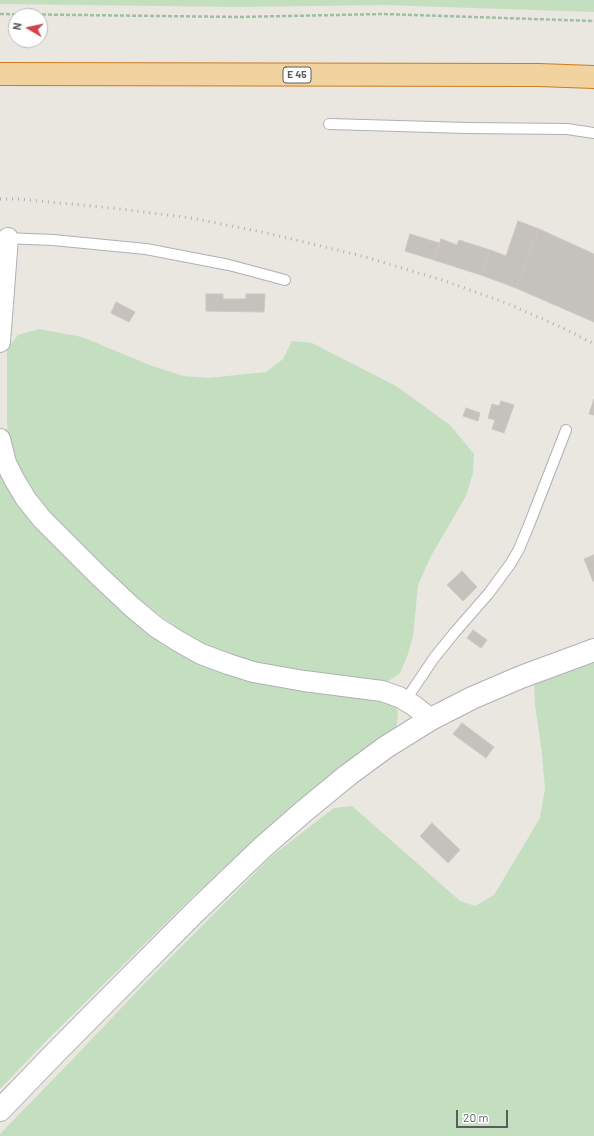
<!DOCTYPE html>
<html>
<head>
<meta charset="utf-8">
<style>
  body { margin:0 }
  #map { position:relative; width:594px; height:1136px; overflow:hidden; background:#eae6e0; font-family:Barlow,sans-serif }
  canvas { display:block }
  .north { position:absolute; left:8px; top:8px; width:40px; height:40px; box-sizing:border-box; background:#fff; border:1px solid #bdbebf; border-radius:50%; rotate:279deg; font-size:11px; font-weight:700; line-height:16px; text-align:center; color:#595d5f }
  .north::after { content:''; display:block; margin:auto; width:14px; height:18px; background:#d13f4a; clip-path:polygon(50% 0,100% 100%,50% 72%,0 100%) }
  .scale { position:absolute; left:456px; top:1110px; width:52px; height:18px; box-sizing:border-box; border:2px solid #595d5f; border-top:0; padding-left:5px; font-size:12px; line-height:14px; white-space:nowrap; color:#595d5f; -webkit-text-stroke:3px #fff; paint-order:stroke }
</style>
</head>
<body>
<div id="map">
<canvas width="594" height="1136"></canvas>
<div class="north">N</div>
<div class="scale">20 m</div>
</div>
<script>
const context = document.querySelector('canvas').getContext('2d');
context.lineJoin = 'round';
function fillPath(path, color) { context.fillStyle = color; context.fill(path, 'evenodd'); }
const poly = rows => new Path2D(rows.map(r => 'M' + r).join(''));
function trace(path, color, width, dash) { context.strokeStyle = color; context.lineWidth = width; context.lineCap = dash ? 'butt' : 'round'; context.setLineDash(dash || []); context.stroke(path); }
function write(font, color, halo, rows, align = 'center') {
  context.font = font + ' Barlow,sans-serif'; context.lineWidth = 3.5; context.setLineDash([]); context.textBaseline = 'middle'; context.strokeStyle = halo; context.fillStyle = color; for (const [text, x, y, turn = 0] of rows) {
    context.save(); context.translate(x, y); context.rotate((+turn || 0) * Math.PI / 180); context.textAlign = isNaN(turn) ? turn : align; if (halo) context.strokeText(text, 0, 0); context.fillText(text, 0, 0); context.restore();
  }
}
const green = poly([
  [0,0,594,0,594,12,384,5,240,7,0,4],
  [39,329,82,337,152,366,184,376,208,378,266,372,283,359,292,341,312,343,396,386,450,425,474,454,473,473,466,496,431,556,418,585,413,636,407,657,400,673,384,684,259,663,231,655,206,645,184,633,140,600,105,569,50,514,33,493,12,456,8,438,7,422,7,349,18,335],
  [0,470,94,582,146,632,172,649,251,682,302,691,379,699,396,704,398,716,396,728,382,739,345,763,258,836,186,903,47,1040,0,1089],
  [594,661,594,1136,0,1136,0,1134,70,1062,145,983,272,856,334,808,352,806,460,901,475,906,494,895,540,818,545,789,542,754,535,704,534,683]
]);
const building = poly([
  [518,221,539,229,516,288,481,275,490,250,506,256,518,221],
  [539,229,594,254,594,322,516,288,539,229],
  [410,234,439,243,434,260,405,251,410,234],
  [441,239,457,245,459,240,490,250,481,275,434,260,441,239],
  [206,294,223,294,223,299,246,299,246,294,265,294,264,312,206,311,206,294],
  [116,302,135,312,129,322,111,313,116,302],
  [594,399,594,415,589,414,594,399],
  [501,401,514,405,504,433,492,429,495,420,488,418,492,404,499,406,501,401],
  [466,408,480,413,478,421,463,416,466,408],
  [594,555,594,581,593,581,584,559,594,555],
  [462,571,477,587,463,601,447,585,462,571],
  [473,630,487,640,481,648,467,638,473,630],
  [462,723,494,747,486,758,453,734,462,723],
  [432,823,460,850,448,863,420,836,432,823]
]);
const path = poly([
  [0,14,239,17,384,14,594,21]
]);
const service = poly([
  [329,124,467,128,567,129,594,133],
  [5,238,53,240,146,249,229,265,285,280],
  [405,701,434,658,455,632,489,593,511,563,519,549,529,525,566,430]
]);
const minor = poly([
  [0,342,8,238],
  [0,439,6,463,14,479,26,499,42,519,99,576,132,607,156,627,178,641,201,654,228,664,253,672,304,681,382,691,399,697,413,705,431,719]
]);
const tertiary = poly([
  [0,1110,57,1051,194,913,263,847,303,812,348,775,386,747,431,719,472,698,521,677,594,650]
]);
const trunk = poly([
  [0,74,539,75,594,77]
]);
const rail = poly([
  [0,199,19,199,112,208,191,218,262,232,358,255,442,280,506,303,565,329,594,344]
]);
const shields = [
  [297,75,28]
];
const shieldNames = [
  ["E 45",297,75]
];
fillPath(green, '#c4dfbf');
fillPath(building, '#c5c1bd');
trace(building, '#cec7c0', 1);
trace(service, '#aeb1b4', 12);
trace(minor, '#aeb1b4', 22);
trace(tertiary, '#aeb1b4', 24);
trace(trunk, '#ce7b1c', 24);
trace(path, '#9bc1a0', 2.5, [4, 2]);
trace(service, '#fff', 10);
trace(minor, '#fff', 20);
trace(tertiary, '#fff', 22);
trace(trunk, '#f1d3a0', 22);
trace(rail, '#afb0b0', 3, [1, 5]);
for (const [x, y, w] of shields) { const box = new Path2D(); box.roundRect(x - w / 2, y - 8, w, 16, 3); context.fillStyle = '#fff'; context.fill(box); trace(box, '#595d5f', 1); }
write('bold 10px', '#595d5f', null, shieldNames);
</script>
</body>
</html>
